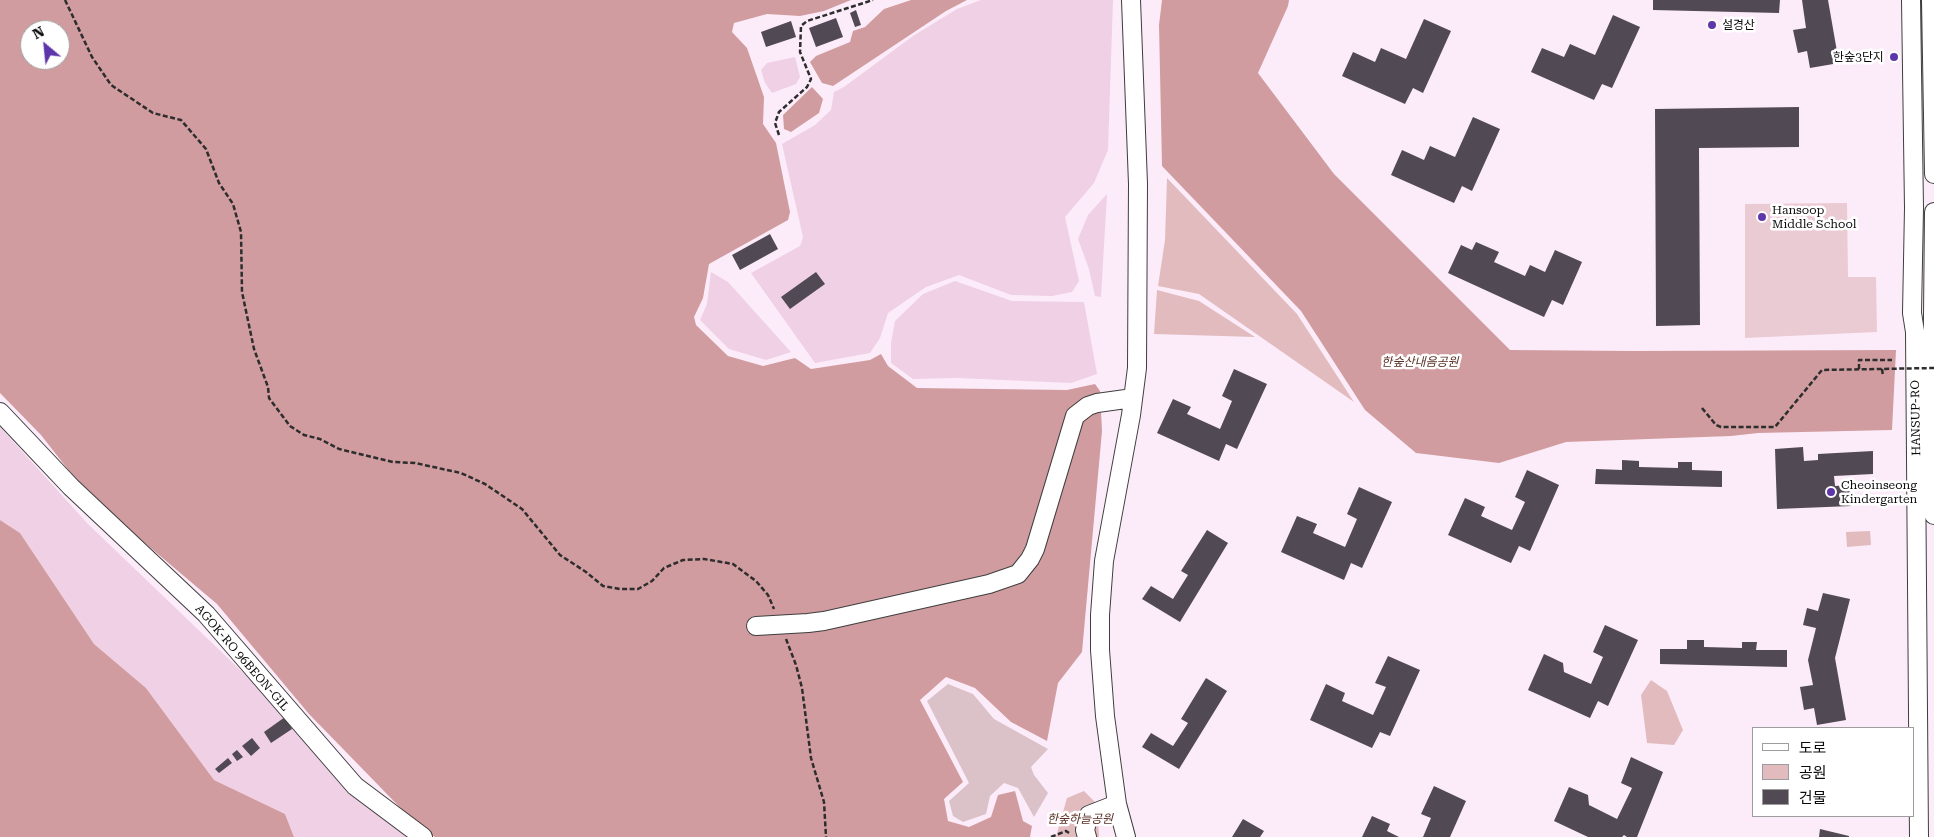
<!DOCTYPE html>
<html>
<head>
<meta charset="utf-8">
<style>
  body { margin:0 }
  #map { position:relative; width:1934px; height:837px; overflow:hidden; background:#fcecf9; font-family:"Roboto Serif","Noto Sans KR",serif }
  canvas { display:block }
  .legend { position:absolute; left:1752px; top:727px; width:162px; height:90px; box-sizing:border-box; background:#fff; border:1px solid #9d9d9d; margin:0; padding:6px 9px; list-style:none; font-size:15px; color:#0b0b0b }
  .legend li { display:flex; align-items:center; gap:10px; height:25px }
  .legend b { width:25px; border:1px solid #9d9d9d }
  .north { position:absolute; left:20px; top:20px; width:50px; height:50px; box-sizing:border-box; background:#fff; border:1px solid #9d9d9d; border-radius:50%; rotate:332deg; font-size:14px; font-weight:700; line-height:20px; text-align:center; color:#0b0b0b }
  .north::after { content:''; display:block; margin:auto; width:18px; height:22px; background:#5e36a9; clip-path:polygon(50% 0,100% 100%,50% 72%,0 100%) }
</style>
</head>
<body>
<div id="map">
<canvas width="1934" height="837"></canvas>
<ul class="legend">
<li><b style="height:6px;background:#fff"></b>도로</li>
<li><b style="height:14px;background:#e2bbbf"></b>공원</li>
<li><b style="height:14px;background:#514953"></b>건물</li>
</ul>
<div class="north">N</div>
</div>
<script>
const context = document.querySelector('canvas').getContext('2d');
context.lineJoin = 'round';
function fillPath(path, color) { context.fillStyle = color; context.fill(path, 'evenodd'); }
const poly = rows => new Path2D(rows.map(r => 'M' + r).join(''));
function trace(path, color, width, dash) { context.strokeStyle = color; context.lineWidth = width; context.lineCap = dash ? 'butt' : 'round'; context.setLineDash(dash || []); context.stroke(path); }
function write(font, color, halo, rows, align = 'center') {
  context.font = font + ' "Roboto Serif","Noto Sans KR",serif'; context.lineWidth = 5; context.setLineDash([]); context.textBaseline = 'middle'; context.strokeStyle = halo; context.fillStyle = color; for (const [text, x, y, turn = 0] of rows) {
    context.save(); context.translate(x, y); context.rotate((+turn || 0) * Math.PI / 180); context.textAlign = isNaN(turn) ? turn : align; if (halo) context.strokeText(text, 0, 0); context.fillText(text, 0, 0); context.restore();
  }
}
const farmland = poly([
  [981,0,1113,0,1108,150,1094,183,1065,217,1079,281,1072,292,1052,296,1011,295,959,275,926,287,888,313,880,338,870,353,815,363,751,273,800,246,803,237,782,144,815,125,831,110,834,92,844,87,913,36,957,9],
  [795,57,800,77,796,84,772,93,765,83,761,70,767,63],
  [1107,194,1101,297,1095,296,1089,269,1078,239,1088,215],
  [711,272,728,282,791,352,766,360,729,349,700,320,707,304],
  [955,281,1012,301,1084,302,1097,374,1071,383,957,378,913,379,891,363,891,343,895,321,923,294],
  [0,427,88,524,283,711,341,777,406,837,294,837,285,814,214,780,146,688,94,644,20,533,0,520]
]);
const green = poly([
  [1167,178,1297,314,1354,402,1199,294,1158,286,1165,240],
  [1157,290,1199,301,1255,337,1154,334],
  [1870,531,1871,545,1847,547,1846,532],
  [1651,680,1667,691,1683,730,1674,745,1647,743,1641,695],
  [1084,791,1097,804,1099,837,1056,837,1067,798]
]);
const forest = poly([
  [0,0,851,0,824,11,800,16,767,14,734,23,732,32,747,48,764,97,763,124,776,143,790,212,788,220,709,264,703,298,694,317,696,325,728,356,763,366,795,358,811,369,870,360,881,354,888,366,917,388,1067,390,1095,384,1100,391,1102,431,1082,652,1058,683,1047,741,1011,722,975,688,946,677,920,700,963,782,944,799,948,821,969,827,991,817,998,795,1015,791,1023,821,1032,826,1030,837,435,837,420,828,309,714,217,604,140,539,73,476,41,435,0,393],
  [30,30,60,30,60,60,30,60],
  [911,0,967,0,946,11,833,86,822,83,810,62,816,56,850,42,853,31,865,27,884,9],
  [1162,0,1289,0,1288,6,1258,73,1334,174,1510,350,1632,351,1896,350,1892,430,1758,433,1731,436,1566,442,1499,463,1416,453,1365,410,1301,311,1162,166,1159,25],
  [812,87,823,99,819,113,791,132,784,129,783,115],
  [0,520,20,533,94,644,146,688,214,780,285,814,294,837,0,837]
]);
const cemetery = poly([
  [948,684,973,694,994,719,1048,749,1031,767,1034,775,1048,793,1034,817,1018,788,1004,783,990,796,986,814,963,822,953,816,949,801,969,783,927,701]
]);
const pitch = poly([
  [1847,203,1848,277,1876,277,1877,332,1745,338,1745,204]
]);
const building = poly([
  [1653,0,1780,0,1779,13,1653,10],
  [1802,0,1828,0,1839,63,1810,68,1807,51,1798,53,1793,30,1806,28],
  [856,10,861,25,855,27,850,13],
  [1613,15,1640,27,1612,88,1602,84,1594,100,1531,72,1542,48,1564,57,1570,44,1595,55],
  [836,18,843,37,816,47,809,28],
  [1424,19,1451,31,1423,93,1413,88,1405,104,1342,76,1353,52,1375,62,1381,48,1406,59],
  [791,21,796,37,766,47,761,32],
  [1799,107,1799,147,1699,148,1700,325,1656,326,1655,109],
  [1473,117,1500,129,1472,191,1462,186,1454,203,1391,175,1402,150,1424,160,1430,146,1455,157],
  [770,234,778,249,740,270,732,255],
  [1476,242,1499,252,1494,262,1525,276,1530,265,1545,272,1555,250,1582,262,1563,305,1552,300,1544,317,1448,273,1461,245,1472,250],
  [816,272,825,284,790,309,781,297],
  [1234,369,1267,384,1237,449,1226,444,1219,461,1157,433,1173,399,1191,407,1187,414,1220,429,1232,401,1222,396],
  [1803,447,1804,461,1818,460,1818,454,1873,451,1873,474,1834,476,1835,486,1850,485,1851,506,1777,509,1775,449],
  [1622,460,1639,461,1639,467,1678,468,1678,462,1692,462,1692,470,1722,471,1722,487,1595,484,1596,469,1622,470],
  [1527,470,1559,485,1530,551,1519,546,1511,563,1448,535,1465,498,1485,507,1481,516,1512,530,1525,502,1515,497],
  [1359,487,1392,502,1362,568,1351,563,1344,580,1281,552,1297,516,1317,524,1313,533,1345,547,1357,519,1347,514],
  [1207,530,1228,543,1180,622,1142,599,1151,586,1173,599,1188,575,1181,571],
  [1823,593,1850,599,1835,658,1846,720,1817,725,1814,708,1804,710,1800,687,1813,685,1808,660,1816,628,1803,625,1807,608,1818,611],
  [1605,625,1638,640,1608,706,1598,701,1590,718,1528,690,1544,654,1563,663,1564,672,1591,684,1603,657,1593,652],
  [1687,640,1704,640,1704,647,1742,648,1742,642,1757,642,1756,650,1787,650,1787,667,1660,664,1660,649,1687,649],
  [1388,656,1420,670,1390,736,1380,732,1372,748,1310,720,1326,684,1345,693,1342,701,1373,715,1386,687,1375,683],
  [1206,678,1227,691,1179,769,1142,747,1151,733,1173,746,1188,723,1181,719],
  [285,717,292,729,271,743,264,732],
  [252,738,260,748,251,756,242,746],
  [237,750,243,757,237,761,232,754],
  [1631,757,1663,772,1637,837,1627,837,1624,835,1622,837,1588,837,1554,821,1569,787,1588,795,1589,805,1617,819,1632,788,1621,783],
  [228,758,232,763,219,773,215,769],
  [1434,786,1466,801,1450,837,1423,837,1431,818,1421,814],
  [1372,816,1390,824,1387,831,1399,837,1362,837],
  [1243,819,1264,831,1260,837,1232,837],
  [1820,829,1849,836,1849,837,1819,837]
]);
const path = poly([
  [65,0,92,57,111,85,153,113,181,120,206,149,219,183,233,204,241,232,242,292,254,349,268,387,269,398,290,426,304,435,320,439,339,449,393,462,415,463,461,473,485,484,522,509,560,555,586,572,603,586,620,589,638,589,652,581,664,568,683,560,704,559,733,564,756,581,768,595,774,609],
  [779,135,775,123,779,112,807,87,811,79,800,52,801,26,807,21,873,0],
  [1859,369,1859,360,1892,360],
  [1882,369,1883,376],
  [786,639,796,665,802,688,811,758,824,802,826,837],
  [1051,837,1066,831,1069,833]
]);
const minor = poly([
  [1911,0,1914,208,1912,313,1915,332,1919,837],
  [1931,0,1934,174],
  [1934,212,1932,417,1934,515],
  [0,412,71,487,206,614,355,786,423,837],
  [756,626,808,623,824,621,989,584,1018,574,1030,559,1035,549,1075,416,1088,406,1097,403,1133,398],
  [1087,837,1085,830,1089,815,1117,804],
  [1126,837,1117,804,1105,716,1100,650,1100,615,1104,561,1131,415,1137,368,1138,184,1131,0]
]);
const pathBridge = poly([
  [1702,408,1716,425,1721,427,1775,427,1822,370,1934,368]
]);
const markers = [
  [1712,25,5,"#5e36a9"],
  [1894,57,5,"#5e36a9"],
  [1762,217,5,"#5e36a9"],
  [1831,492,5,"#5e36a9"]
];
const poiNames = [
  ["설경산",1722,25],
  ["한숲3단지",1884,57,"right"],
  ["Hansoop",1772,210],
  ["Middle School",1772,224],
  ["Cheoinseong",1841,485],
  ["Kindergarten",1841,499]
];
const parkNames = [
  ["한숲산내음공원",1420,362],
  ["한숲하늘공원",1080,819]
];
const streetNames = [
  ["HANSUP-RO",1916,418,-91],
  ["AGOK-RO 96BEON-GIL",242,658,49]
];
fillPath(farmland, '#efd0e5');
fillPath(green, '#e2bbbf');
fillPath(forest, '#d19c9f');
fillPath(cemetery, '#dbc1c8');
fillPath(pitch, '#ebcbd3');
fillPath(building, '#514953');
trace(minor, '#3e3e3e', 20);
trace(path, '#2d2d2d', 2.5, [5, 2.5]);
trace(minor, '#fff', 18);
trace(pathBridge, '#2d2d2d', 2.5, [5, 2.5]);
for (const [x, y, r, color] of markers) { const dot = new Path2D(); dot.arc(x, y, r, 0, 2 * Math.PI); context.fillStyle = color; context.fill(dot); trace(dot, '#fff', 2); }
write('12px', '#0b0b0b', '#fff', poiNames, 'left');
write('italic 12px', '#5a2f25', '#fff', parkNames);
write('12px', '#0b0b0b', '#fff', streetNames);
</script>
</body>
</html>
